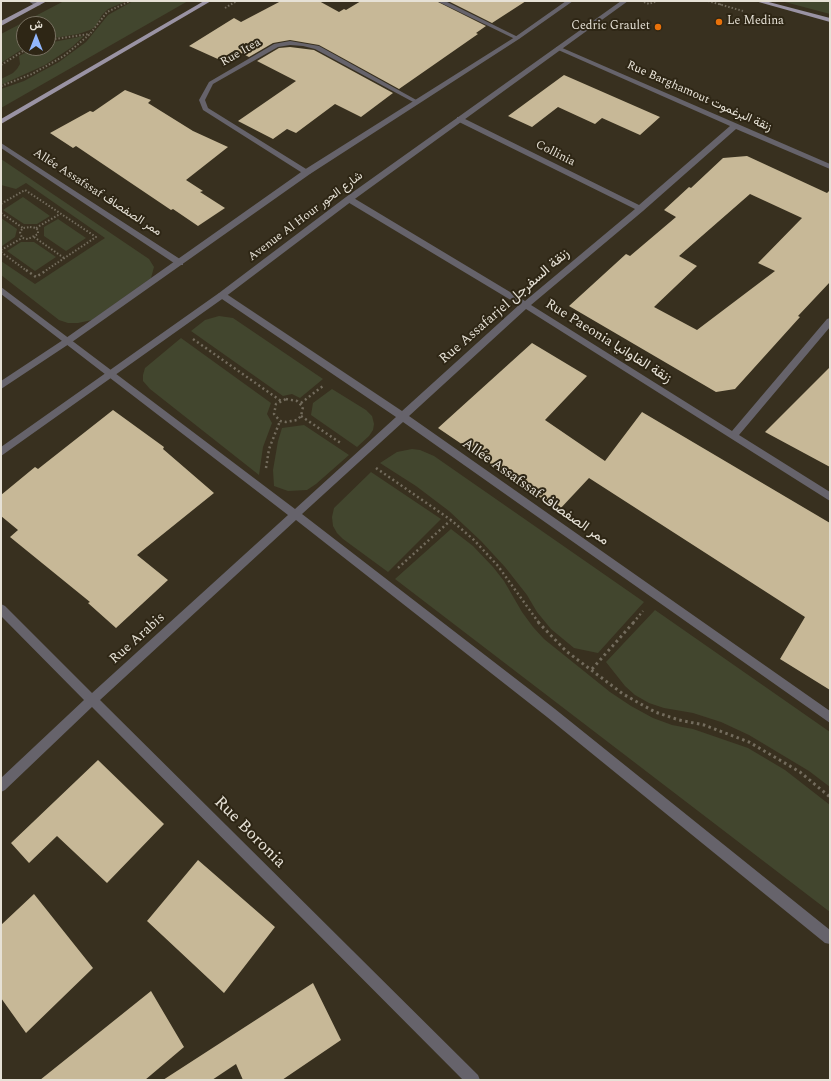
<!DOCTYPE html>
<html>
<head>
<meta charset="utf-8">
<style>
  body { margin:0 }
  #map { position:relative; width:831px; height:1081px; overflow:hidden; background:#38301f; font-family:Spectral,Vazirmatn,serif }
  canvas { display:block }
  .frame { position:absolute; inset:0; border:2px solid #e6e1d6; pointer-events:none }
  .north { position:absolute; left:16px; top:16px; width:40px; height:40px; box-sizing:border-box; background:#2e2615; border:1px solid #787162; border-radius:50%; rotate:0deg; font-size:11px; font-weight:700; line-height:16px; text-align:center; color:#e6e1d6 }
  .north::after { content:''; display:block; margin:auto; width:14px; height:18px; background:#92b7fd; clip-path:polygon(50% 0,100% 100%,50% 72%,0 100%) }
</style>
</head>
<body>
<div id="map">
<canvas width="831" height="1081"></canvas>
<div class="frame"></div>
<div class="north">ش</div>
</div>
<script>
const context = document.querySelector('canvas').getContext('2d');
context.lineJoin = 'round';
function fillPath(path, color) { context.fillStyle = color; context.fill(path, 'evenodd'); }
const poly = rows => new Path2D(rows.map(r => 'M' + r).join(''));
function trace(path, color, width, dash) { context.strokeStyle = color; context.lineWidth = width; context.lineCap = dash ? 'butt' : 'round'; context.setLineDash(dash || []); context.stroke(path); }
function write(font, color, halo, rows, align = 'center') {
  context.font = font + ' Spectral,Vazirmatn,serif'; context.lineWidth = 4; context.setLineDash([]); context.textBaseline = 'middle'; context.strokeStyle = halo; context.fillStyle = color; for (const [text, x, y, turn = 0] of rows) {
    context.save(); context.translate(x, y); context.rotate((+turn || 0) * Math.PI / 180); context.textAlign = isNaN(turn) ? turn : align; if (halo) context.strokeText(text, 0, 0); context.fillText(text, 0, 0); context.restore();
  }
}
const green = poly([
  [64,1,127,1,108,9,102,15,95,27,90,30,78,34,48,39,48,24,24,24,24,48,1,63,1,34],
  [133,1,188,1,1,108,1,89,24,81,59,62,86,42,108,15],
  [781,1,830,1,830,14],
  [84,36,72,47,45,65,1,85,1,79,13,73,17,69,20,64,19,56,35,48,48,48,48,43],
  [1,159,149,259,154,267,151,278,92,320,78,323,68,323,59,320,1,275,1,261,35,284,105,238,26,183,16,189,1,185],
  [23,197,50,216,37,224,24,224,3,210],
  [1,218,17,229,15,237,2,246],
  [58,219,86,238,66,251,44,236,44,227],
  [21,242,34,242,56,257,35,271,7,251],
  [219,316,233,318,323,379,300,398,292,394,283,396,191,331,205,320],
  [181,338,271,403,267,414,272,423,263,447,259,475,150,389,143,381,143,375,145,368],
  [332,389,366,410,372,416,374,424,373,430,369,436,357,447,311,415,313,403],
  [304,425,349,455,316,484,307,490,288,491,274,486,273,470,278,441,282,428],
  [412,449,420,450,434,456,644,602,598,653,574,648,551,629,537,612,527,595,505,567,481,541,449,511,416,486,380,463,397,452],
  [371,472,441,519,388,572,343,539,337,533,333,526,332,517,334,508],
  [451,529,473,546,493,567,504,581,522,612,533,627,544,639,610,692,631,706,653,718,672,725,693,729,748,748,785,770,830,805,830,912,395,579],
  [655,610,830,732,830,787,809,771,749,735,721,722,693,713,664,708,649,703,635,695,625,686,606,662]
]);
const building = poly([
  [281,1,319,1,339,12,344,9,346,10,361,1,436,1,486,26,476,33,478,34,399,89,319,45,290,40,273,43,249,57,235,50,220,60,189,46,234,18,241,22],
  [448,1,526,1,492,23],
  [290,47,314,50,393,93,361,117,335,104,296,133,287,129,273,139,238,121,296,81,257,61,279,48],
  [564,75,660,117,640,135,602,118,595,124,558,107,532,127,508,116],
  [125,90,151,100,148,103,193,131,228,147,186,180,203,191,200,192,225,208,198,226,173,209,171,210,76,146,73,148,50,133,90,111,93,112],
  [747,156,827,193,830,190,830,282,798,316,800,317,735,389,716,392,569,306,626,254,630,256,676,217,664,210,689,187,691,188,723,158],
  [750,194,802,218,758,263,775,271,697,330,654,307,697,266,679,256],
  [532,343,587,376,545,420,605,461,642,412,830,523,830,690,780,659,805,617,589,478,559,510,438,428],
  [830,367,830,467,765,432],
  [113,410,164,447,163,449,214,493,137,555,168,580,116,628,88,603,90,602,10,537,18,530,1,516,1,495,35,467,38,469],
  [98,760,164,824,107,883,57,836,29,863,11,843],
  [198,860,275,927,224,993,147,921],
  [34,894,93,968,26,1033,1,998,1,925],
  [313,983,341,1040,282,1080,243,1080,236,1064,212,1080,163,1080],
  [151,991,184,1047,145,1080,40,1080]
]);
const pathFar2 = poly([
  [708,1,743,11],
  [644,2,649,4,657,1],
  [720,5,722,1],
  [225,8,237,1],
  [48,40,90,34],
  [1,65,28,48],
  [1,86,32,74,64,56,90,34,107,12,130,1],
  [1,204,25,190,96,237,45,271],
  [1,213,23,228],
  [30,227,36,228,38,230,38,234,28,239,22,238,20,232,23,228,30,227],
  [36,228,60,214],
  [34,237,64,258],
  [1,250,22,238],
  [1,252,27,271]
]);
const pathFar1 = poly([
  [26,270,36,277,47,270],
  [193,339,281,401],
  [286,399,297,401,303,407,301,416,297,420,286,422,280,421,274,414,276,404,286,399],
  [301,403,323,386],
  [301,416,342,444],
  [266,468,269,449,280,421],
  [376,468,451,520,474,540,498,566,539,623],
  [398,568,451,520],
  [633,623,643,611]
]);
const path = poly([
  [538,622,566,651,623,694,655,712,679,720,704,725,749,742,800,772,830,797],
  [592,669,634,622]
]);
const minor = poly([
  [28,1,36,1,41,5,36,6,28,1],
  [437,1,445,1,520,38,515,39,437,1],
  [290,41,319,46,420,102,415,103,315,49,303,46,290,45,278,47,213,84,205,100,208,108,311,172,310,174,304,174,203,110,199,100,209,82,274,44,290,41],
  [556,47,560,47,830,164,830,169,736,129,643,211,531,305,732,431,827,319,830,318,830,327,739,435,830,492,830,501,526,309,409,416,830,711,830,723,403,422,302,514,555,709,830,930,830,944,825,943,547,717,296,520,100,700,478,1075,480,1080,463,1080,92,707,5,790,1,792,1,778,84,700,1,616,1,604,5,606,92,693,288,515,1,294,1,287,295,509,396,417,219,297,218,295,219,293,225,293,402,411,519,305,346,201,346,197,352,197,525,301,635,209,457,121,457,117,461,117,639,205,730,126,556,49,556,47],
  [1,143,183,261,183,265,177,265,1,148,1,143]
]);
const tertiary = poly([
  [566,1,573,1,519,39,310,174,72,342,1,389,1,381,66,338,304,170,515,37,566,1],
  [621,1,628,1,352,201,225,297,1,456,1,447,219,293,346,197,621,1]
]);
const primary = poly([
  [39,1,47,1,1,26,1,21,39,1],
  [204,1,211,1,1,124,1,119,204,1],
  [755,1,765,1,830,18,830,22,755,1]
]);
const markers = [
  [719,22,4,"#e8710a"],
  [658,27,4,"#e8710a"]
];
const farPoinames = [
  ["Le Medina",727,22],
  ["Cedric Graulet",650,27,"right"]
];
const farStreetnames = [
  ["Rue Itea",241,53,-30],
  ["Rue Barghamout زنقة البرغموت",699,97,24],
  ["Collinia",555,154,27],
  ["Allée Assafssaf ممر الصفصاف",97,193,33],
  ["Avenue Al Hour شارع الحور",306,217,-37]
];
const streetNames = [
  ["Rue Assafarjel زنقة السفرجل",505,307,-41],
  ["Rue Paeonia زنقة الفاوانيا",608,342,32],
  ["Allée Assafssaf ممر الصفصاف",535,493,35],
  ["Rue Arabis",138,639,-42]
];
const nearStreetnames = [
  ["Rue Boronia",249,833,45]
];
fillPath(green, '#42462e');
fillPath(building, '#c7b897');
trace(pathFar2, '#736c5d', 2, [1.5, 2]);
trace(pathFar1, '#736c5d', 2.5, [2, 3]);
trace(path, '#736c5d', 3, [2.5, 3.5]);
fillPath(minor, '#66636b');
fillPath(tertiary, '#66636b');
fillPath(primary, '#9a93a4');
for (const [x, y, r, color] of markers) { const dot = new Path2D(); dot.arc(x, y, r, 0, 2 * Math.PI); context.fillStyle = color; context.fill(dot); trace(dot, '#2e2615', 1.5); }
write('12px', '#e6e1d6', '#2e2615', farPoinames, 'left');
write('12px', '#e6e1d6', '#2e2615', farStreetnames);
write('14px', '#e6e1d6', '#2e2615', streetNames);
write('17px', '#e6e1d6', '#2e2615', nearStreetnames);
</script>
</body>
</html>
